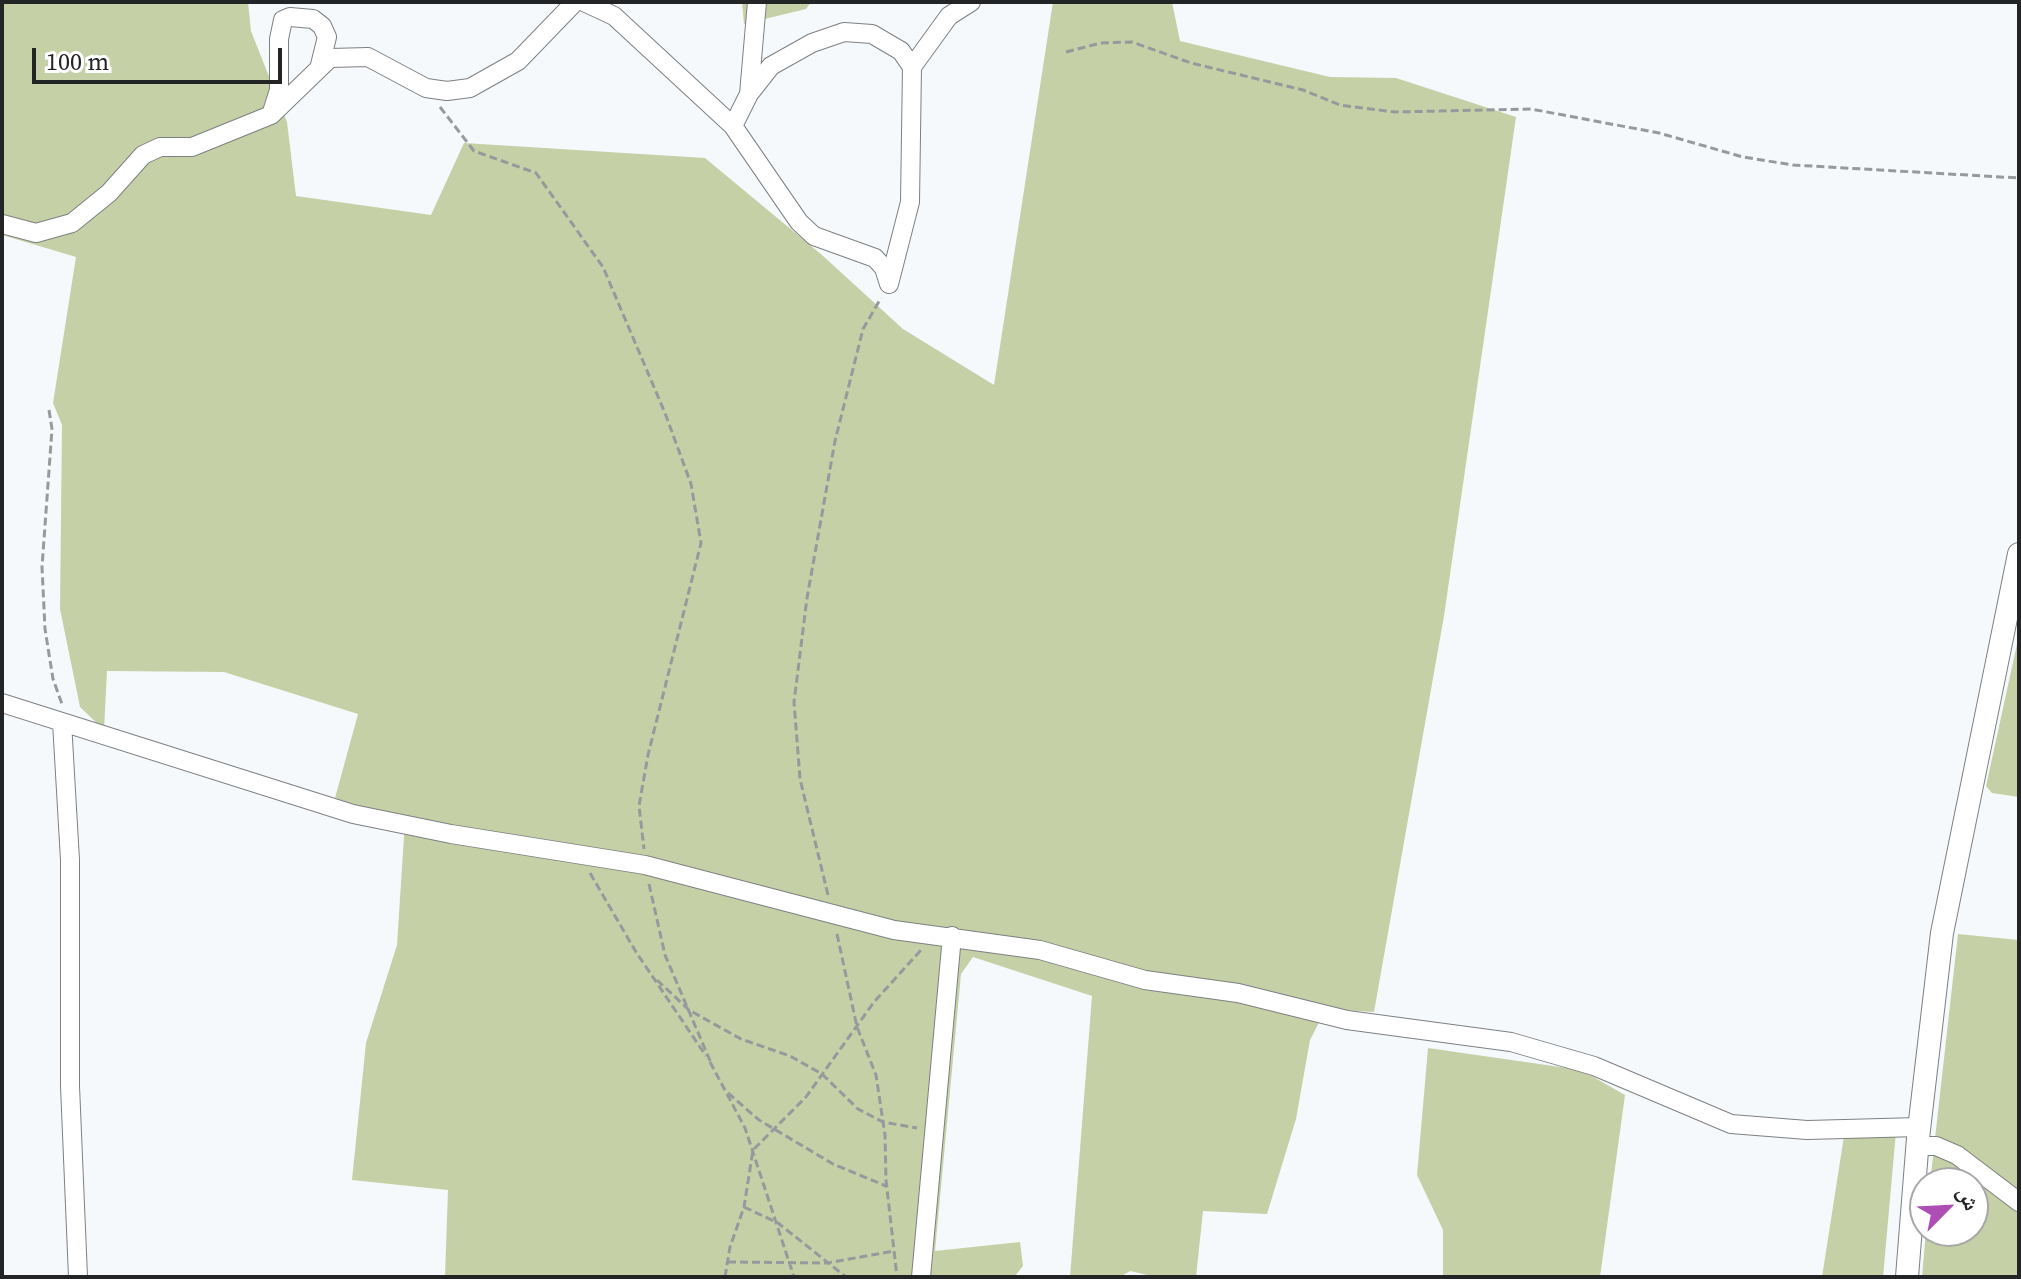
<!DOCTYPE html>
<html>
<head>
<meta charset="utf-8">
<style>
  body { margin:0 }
  #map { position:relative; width:2021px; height:1279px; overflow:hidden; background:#f5f9fc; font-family:"Source Serif 4","Noto Naskh Arabic",serif }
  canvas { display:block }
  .frame { position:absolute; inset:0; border:4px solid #222425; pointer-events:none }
  .north { position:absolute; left:1909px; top:1167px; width:80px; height:80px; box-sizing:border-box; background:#fff; border:2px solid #a7a7a8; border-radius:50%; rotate:66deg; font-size:22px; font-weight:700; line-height:32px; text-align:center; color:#222425 }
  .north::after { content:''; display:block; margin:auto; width:28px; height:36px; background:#ae4db4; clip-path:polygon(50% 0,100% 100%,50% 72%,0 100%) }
  .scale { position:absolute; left:32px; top:48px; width:250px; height:36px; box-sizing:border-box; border:4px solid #222425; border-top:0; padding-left:10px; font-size:24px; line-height:28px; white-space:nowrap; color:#222425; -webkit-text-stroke:6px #fff; paint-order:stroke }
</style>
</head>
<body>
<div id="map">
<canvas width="2021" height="1279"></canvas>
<div class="frame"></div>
<div class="north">ش</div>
<div class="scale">100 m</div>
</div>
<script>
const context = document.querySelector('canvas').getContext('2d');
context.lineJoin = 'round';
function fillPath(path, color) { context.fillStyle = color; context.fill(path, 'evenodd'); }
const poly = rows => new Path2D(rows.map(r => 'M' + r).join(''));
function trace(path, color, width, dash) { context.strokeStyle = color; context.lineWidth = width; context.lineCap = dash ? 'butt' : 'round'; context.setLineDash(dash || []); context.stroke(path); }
const green = poly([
  [2,2,248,2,251,31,287,122,296,196,431,215,464,143,705,158,822,255,903,329,994,385,1053,2,1172,2,1180,41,1330,77,1396,78,1516,117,1444,616,1374,1012,1326,1009,1310,1040,1296,1119,1267,1214,1203,1211,1196,1277,1156,1277,1130,1271,1120,1277,1070,1277,1092,996,973,957,961,974,935,1251,1020,1242,1023,1266,1014,1277,445,1277,448,1190,352,1180,366,1043,397,945,405,821,335,798,358,714,224,672,107,671,104,730,80,707,60,609,62,425,53,403,76,257,2,235],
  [742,2,811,2,806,9,744,24],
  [2019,635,2019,797,1992,793,1986,786],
  [1958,934,2019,940,2019,1277,1922,1277,1926,1231,1973,1231,1973,1183,1930,1183],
  [1428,1048,1581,1070,1625,1095,1600,1277,1443,1277,1443,1230,1417,1175],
  [1896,1132,1883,1277,1822,1277,1844,1136]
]);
const path = poly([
  [1066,52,1101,43,1132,42,1191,63,1303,90,1340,105,1395,112,1531,109,1659,133,1743,157,1793,165,2019,178],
  [440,107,474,151,536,173,603,267,665,413,691,484,701,543,648,755,639,806,644,849],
  [49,410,52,429,42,567,45,629,53,679,62,704],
  [590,873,636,952,706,1056],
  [649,884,665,955,711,1063],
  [828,895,800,779,794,702,807,598,835,441,863,329,881,298],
  [837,934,857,1027,876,1075,885,1135,886,1180,897,1277],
  [657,980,689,1010,741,1039,790,1056,822,1074,858,1109,883,1122,917,1128],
  [710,1062,745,1128,794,1277],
  [728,1093,759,1120,833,1164,886,1186],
  [744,1207,778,1223,846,1277],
  [728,1262,827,1263,894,1251],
  [725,1277,730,1247,744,1207,753,1150,806,1097,874,1002,921,950]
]);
const minor = poly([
  [584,2,614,16,733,126,799,222,814,236,875,258,884,268,889,284],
  [912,67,949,16,971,2],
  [749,94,757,2],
  [272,112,279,90,279,39,283,20,290,17,313,19,322,26,327,37,320,65],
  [733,126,749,94,771,66,812,43,844,32,872,34,901,51,912,67,910,202,889,284],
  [2,224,36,233,72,223,109,193,143,155,160,147,192,147,271,115,330,58,368,57,426,88,447,91,470,88,518,61,575,2],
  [2,703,353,814,451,834,645,865,894,930,1040,950,1145,980,1238,993,1347,1020,1511,1042,1594,1066,1731,1124,1807,1130,1919,1127],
  [62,722,70,860,70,1086,78,1277],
  [1917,1146,1936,1146,1957,1155,2019,1202],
  [921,1277,952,936]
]);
const tertiary = poly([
  [1907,1277,1918,1138,1942,933,2019,554]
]);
fillPath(green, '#c5d0a6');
trace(minor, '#7d8083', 20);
trace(tertiary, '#7d8083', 24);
trace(path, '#979a9c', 3, [8, 4]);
trace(minor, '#fff', 18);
trace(tertiary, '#fff', 22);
</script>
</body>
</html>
